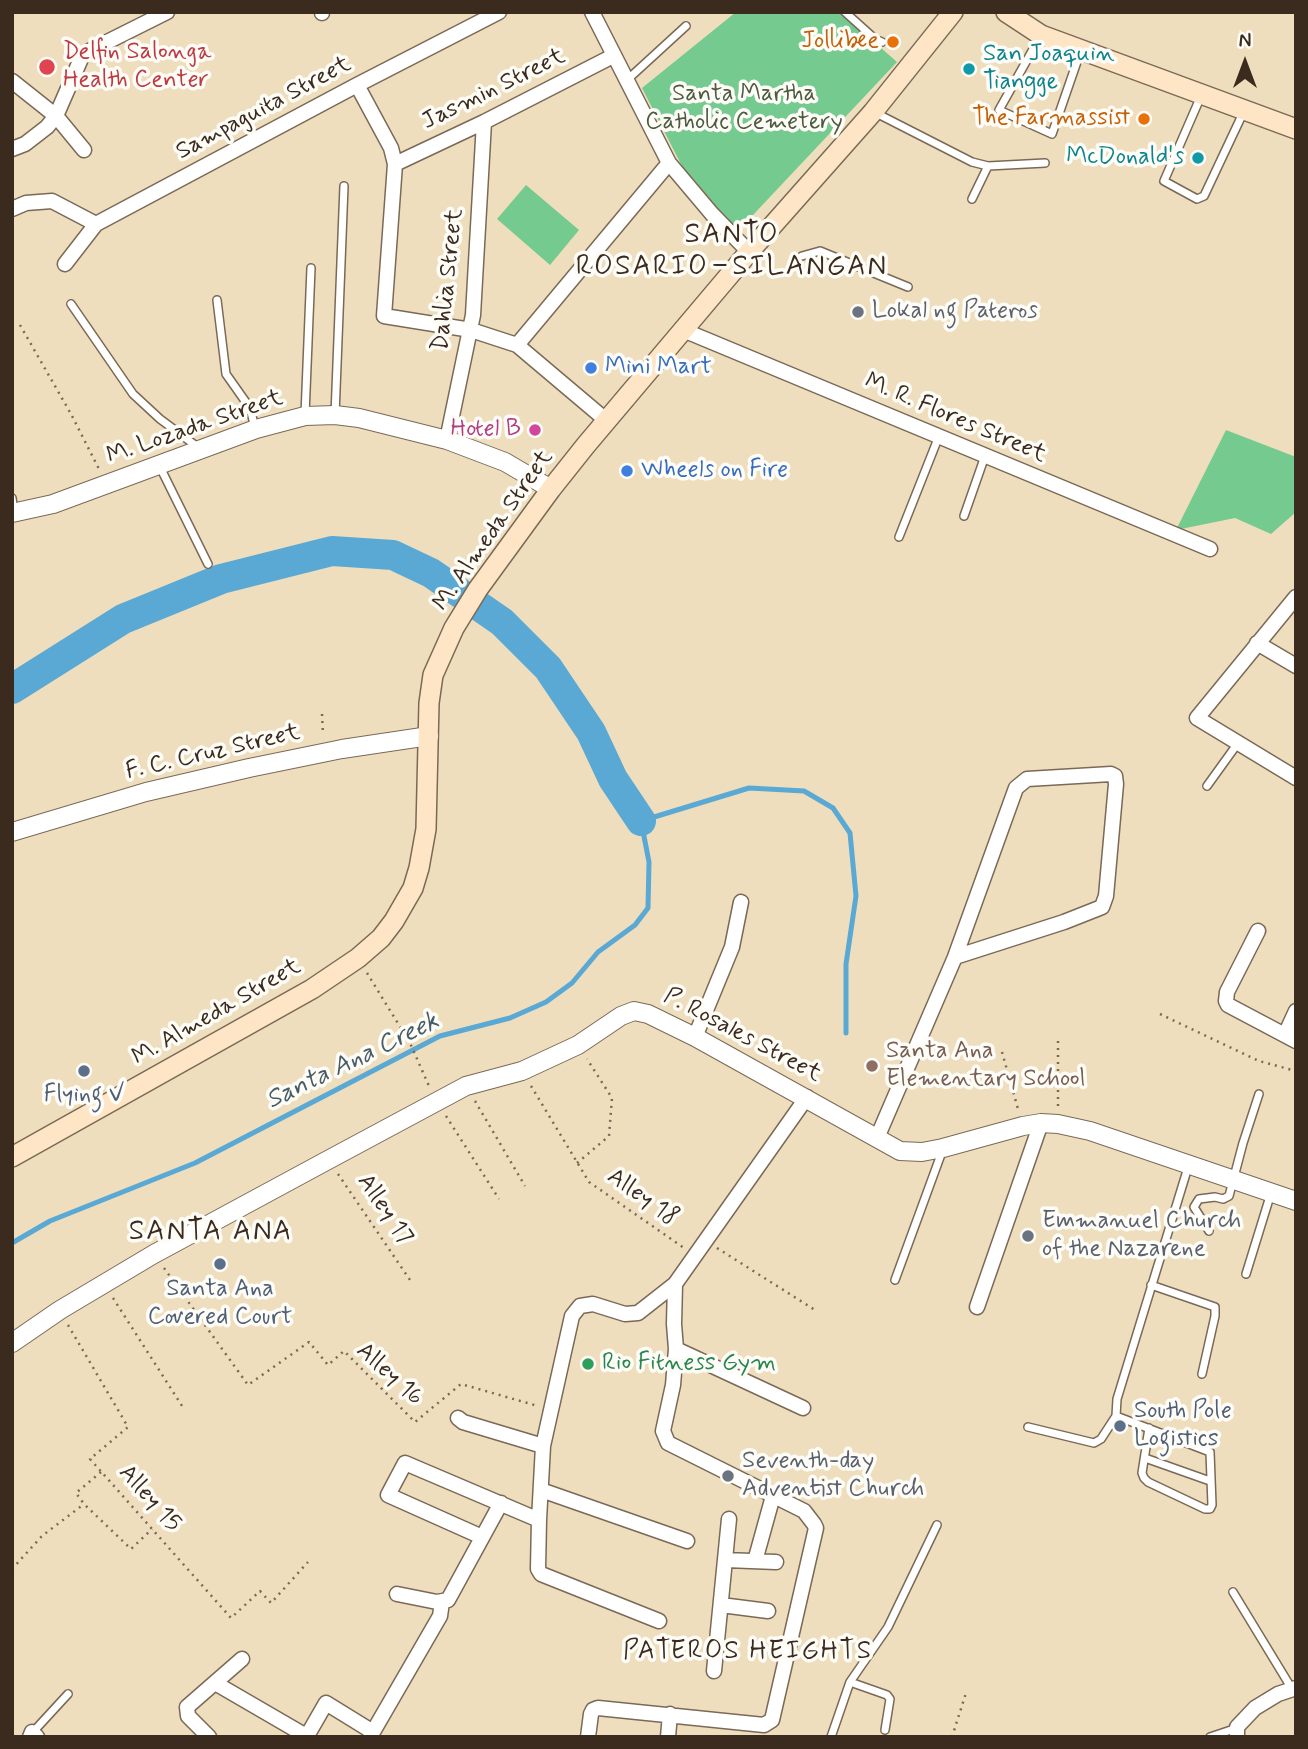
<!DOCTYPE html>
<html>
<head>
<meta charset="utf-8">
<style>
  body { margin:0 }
  #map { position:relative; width:1308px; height:1749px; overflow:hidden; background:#efdebd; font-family:Mynerve,sans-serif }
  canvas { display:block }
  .frame { position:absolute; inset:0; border:14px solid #3b2a1e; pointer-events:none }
  .north { position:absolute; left:1210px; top:28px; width:70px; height:70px; -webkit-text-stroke:5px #fdfcf7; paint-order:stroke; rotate:0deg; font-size:19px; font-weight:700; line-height:28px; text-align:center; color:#3b2a1e }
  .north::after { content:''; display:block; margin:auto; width:24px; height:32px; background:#3b2a1e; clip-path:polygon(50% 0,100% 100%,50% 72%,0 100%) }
</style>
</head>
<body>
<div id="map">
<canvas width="1308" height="1749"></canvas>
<div class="frame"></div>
<div class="north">N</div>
</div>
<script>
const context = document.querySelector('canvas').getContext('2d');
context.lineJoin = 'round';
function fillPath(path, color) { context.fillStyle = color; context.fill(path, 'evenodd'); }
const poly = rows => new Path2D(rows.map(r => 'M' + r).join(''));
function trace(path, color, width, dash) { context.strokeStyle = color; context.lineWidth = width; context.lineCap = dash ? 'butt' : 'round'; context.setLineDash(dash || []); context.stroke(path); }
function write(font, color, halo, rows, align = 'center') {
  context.font = font + ' Mynerve,sans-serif'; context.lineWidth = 7; context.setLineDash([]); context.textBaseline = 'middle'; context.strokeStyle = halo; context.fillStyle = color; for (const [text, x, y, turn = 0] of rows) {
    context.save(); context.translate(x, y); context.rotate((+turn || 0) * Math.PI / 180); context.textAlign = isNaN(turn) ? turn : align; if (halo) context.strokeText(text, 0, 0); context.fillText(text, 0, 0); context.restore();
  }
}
const green = poly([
  [736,12,840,12,897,62,737,232,710,204,684,170,642,88],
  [526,185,579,230,550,265,497,219],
  [1226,430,1296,457,1296,512,1271,534,1235,518,1176,530]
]);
const stream = poly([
  [12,1243,50,1221,195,1163,440,1036,510,1018,546,1002,572,983,598,952,635,925,648,908,649,862,641,821,749,788,804,791,833,808,850,833,856,896,846,964,846,1033]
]);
const river = poly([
  [12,689,123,619,221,579,332,551,393,555,431,573,502,622,548,668,591,732,613,779,641,821]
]);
const path = poly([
  [20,325,71,414,99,469],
  [322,714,323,735],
  [367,973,410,1043,429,1086],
  [1160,1014,1259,1061,1296,1071],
  [1058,1041,1058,1107],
  [1002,1052,1018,1109],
  [531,1086,589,1182,684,1248],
  [475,1101,525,1186],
  [446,1116,499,1199],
  [577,1163,609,1136,612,1098,587,1059],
  [338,1174,410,1280],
  [717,1248,815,1310],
  [164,1268,248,1385,309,1342,328,1365,344,1351,415,1422,461,1384,538,1406],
  [113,1298,184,1409],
  [68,1325,128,1427,90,1459,231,1618,260,1591,271,1603,308,1562],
  [101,1472,76,1493,84,1504,131,1549,152,1529],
  [12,1569,42,1536,84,1504],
  [952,1737,966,1693]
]);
const service = poly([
  [845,12,875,39,882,42],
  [1041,35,999,110,1052,134,1080,53],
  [627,80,686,26],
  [1201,96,1164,181,1197,199,1204,196,1244,111],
  [874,112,972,162,988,166,972,199],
  [988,166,1045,163],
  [802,256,820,251,908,287],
  [217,300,226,374,250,408,255,428],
  [71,304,133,394,160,419,199,448],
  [305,415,311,268],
  [335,415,344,186],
  [159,465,208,564],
  [12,498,14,512],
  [964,516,985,456],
  [899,537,939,436],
  [1207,786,1238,743],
  [1209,1231,1194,1207,1199,1199,1215,1197,1223,1199,1229,1196,1243,1143,1259,1094],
  [1246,1274,1271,1193],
  [895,1280,943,1149],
  [1151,1285,1215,1307,1215,1316,1202,1374],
  [1028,1427,1094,1443,1101,1439,1116,1416],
  [1149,1428,1142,1473,1144,1478,1148,1482,1205,1509,1210,1509,1212,1505,1210,1452,1116,1416,1117,1399,1189,1164],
  [1145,1458,1210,1481],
  [1233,1592,1292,1689],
  [850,1682,887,1695,890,1699,885,1730],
  [33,1732,68,1694],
  [831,1737,850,1682,888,1627,937,1525],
  [1210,1737,1237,1728]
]);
const minor = poly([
  [322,12,322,13],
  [592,12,669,163,712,214,749,252],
  [12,81,56,116,84,150],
  [357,85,391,148,395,164,384,316,471,330,517,345,607,421],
  [12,149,25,144,47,127,56,116,83,54,167,12],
  [395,164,484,122,613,56],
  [12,209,26,203,52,201,96,224],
  [65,264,96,224,357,85,499,12],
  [683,330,1210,549],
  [517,345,669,163],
  [447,440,473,315,484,122],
  [1296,597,1197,718,1296,778],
  [1257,643,1296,666],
  [1258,931,1227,992,1226,1001,1228,1005,1296,1041],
  [1285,1035,1296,1011],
  [695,1037,732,947,741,902],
  [877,1138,955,957,1016,788,1027,779,1111,774,1115,776,1116,784,1106,896,1102,907,1064,922,955,957],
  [977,1307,1041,1123],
  [676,1349,803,1408],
  [458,1418,463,1422,543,1446],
  [541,1490,687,1541],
  [482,1537,388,1495,405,1463,539,1520],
  [726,1560,776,1562],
  [755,1561,773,1496],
  [397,1594,437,1602,448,1600,501,1503],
  [721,1605,768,1611],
  [659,1621,541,1574,538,1569,539,1520,543,1446,572,1316,580,1306,593,1304,625,1314,638,1313,675,1284],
  [714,1671,729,1519],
  [215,1683,308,1737],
  [307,1736,326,1703,373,1732],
  [30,1737,32,1732,37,1737],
  [209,1737,188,1716,187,1707,242,1659],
  [370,1737,440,1616,442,1602],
  [588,1737,591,1714,593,1710,598,1708,764,1725,772,1720,816,1528,814,1524,804,1511,668,1443,663,1431,673,1385,676,1349,674,1324,675,1284,807,1097],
  [668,1737,670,1714],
  [1237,1737,1237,1727,1255,1708,1278,1694,1296,1688]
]);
const tertiary = poly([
  [12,513,53,504,256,429,305,416,335,415,359,418,447,440,505,462,551,489],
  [12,832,146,792,249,768,342,749,429,736],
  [12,1343,60,1310,154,1254,328,1160,466,1086,522,1071,578,1045,621,1016,634,1011,648,1014,695,1037,900,1151,922,1152,943,1148,1023,1126,1041,1123,1058,1124,1090,1131,1296,1201]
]);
const secondary = poly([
  [1006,12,1041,35,1296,129],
  [12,1157,312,989,358,958,381,938,394,921,413,888,419,868,426,829,429,703,433,675,454,628,478,589,551,489,586,445,749,252,873,112,953,12]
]);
const markers = [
  [893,42,7,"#e8710a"],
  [47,67,9,"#e0444e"],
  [969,69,7,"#0f9aa8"],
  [1144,119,7,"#e8710a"],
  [1198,158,7,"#0f9aa8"],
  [858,312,7,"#6b7280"],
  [591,368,7,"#3f7fe0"],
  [535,430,7,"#d1479c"],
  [627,471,7,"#3f7fe0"],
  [872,1066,7,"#8d6e63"],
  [84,1071,7,"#5c6f8a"],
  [1028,1236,7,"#6b7280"],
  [220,1264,7,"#5c6f8a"],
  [588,1364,7,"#2e9e5b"],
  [1120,1426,7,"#5c6f8a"],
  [728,1476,7,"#6b7280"]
];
const foodNames = [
  ["Jollibee",879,42],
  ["The Farmassist",1130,119]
];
const healthNames = [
  ["Delfin Salonga",63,53],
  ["Health Center",63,81]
];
const cultureNames = [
  ["San Joaquin",983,55],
  ["Tiangge",983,83],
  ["McDonald's",1184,158,"right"]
];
const streetNames = [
  ["Jasmin Street",494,90,-26],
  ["Sampaguita Street",264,109,-28],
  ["Dahlia Street",449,280,-84],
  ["M. R. Flores Street",955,419,23],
  ["M. Lozada Street",195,428,-19],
  ["M. Almeda Street",494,531,-55],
  ["F. C. Cruz Street",213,753,-13],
  ["M. Almeda Street",217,1013,-30],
  ["P. Rosales Street",742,1036,28],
  ["Alley 18",642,1198,35],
  ["Alley 17",384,1210,56],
  ["Alley 16",389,1375,42],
  ["Alley 15",149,1499,48]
];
const parkNames = [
  ["Santa Martha",744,95],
  ["Catholic Cemetery",744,123]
];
const worshipNames = [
  ["Lokal ng Pateros",872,312],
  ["Emmanuel Church",1042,1222],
  ["of the Nazarene",1042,1250],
  ["Seventh-day",742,1462],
  ["Adventist Church",742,1490]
];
const shopNames = [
  ["Mini Mart",605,368],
  ["Wheels on Fire",641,471]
];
const hotelNames = [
  ["Hotel B",521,430]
];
const educationNames = [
  ["Santa Ana",886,1052],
  ["Elementary School",886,1080]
];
const serviceNames = [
  ["Flying V",84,1096],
  ["Santa Ana",220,1290],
  ["Covered Court",220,1318],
  ["South Pole",1134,1412,"left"],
  ["Logistics",1134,1440,"left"]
];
const leisureNames = [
  ["Rio Fitness Gym",602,1364]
];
const waterNames = [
  ["Santa Ana Creek",353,1062,-26]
];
const neighbourhoodNames = [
  ["PATEROS HEIGHTS",748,1653]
];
const quarterNames = [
  ["SANTO",732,236],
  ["ROSARIO–SILANGAN",732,268],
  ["SANTA ANA",211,1233]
];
fillPath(green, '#75ca8f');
trace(stream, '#5aa8d4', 5);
trace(river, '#5aa8d4', 30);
trace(service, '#7a6956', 10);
trace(minor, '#7a6956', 17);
trace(tertiary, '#7a6956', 20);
trace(secondary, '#7a6956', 22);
trace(path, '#7a6956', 2.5, [2, 5]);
trace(service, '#fff', 7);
trace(minor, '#fff', 14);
trace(tertiary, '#fff', 18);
trace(secondary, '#fde5c5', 19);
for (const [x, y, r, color] of markers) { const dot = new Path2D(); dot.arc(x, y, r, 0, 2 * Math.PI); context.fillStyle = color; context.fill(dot); trace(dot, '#fdfcf7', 2.5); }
write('24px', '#c56008', '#fdfcf7', foodNames, 'right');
write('24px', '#be3a42', '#fdfcf7', healthNames, 'left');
write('24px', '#0d838f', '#fdfcf7', cultureNames, 'left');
write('24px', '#3b2a1e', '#fdfcf7', streetNames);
write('24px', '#4c5a40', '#fdfcf7', parkNames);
write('24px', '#5b616d', '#fdfcf7', worshipNames, 'left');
write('24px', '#366cbe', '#fdfcf7', shopNames, 'left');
write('24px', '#b23c85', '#fdfcf7', hotelNames, 'right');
write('24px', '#785e54', '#fdfcf7', educationNames, 'left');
write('24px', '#4e5e75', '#fdfcf7', serviceNames);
write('24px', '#27864d', '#fdfcf7', leisureNames, 'left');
write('italic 26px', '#475c67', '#fdfcf7', waterNames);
context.letterSpacing = '2px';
write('26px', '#3b2a1e', '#fdfcf7', neighbourhoodNames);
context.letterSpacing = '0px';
context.letterSpacing = '2px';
write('28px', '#3b2a1e', '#fdfcf7', quarterNames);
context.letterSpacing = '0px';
</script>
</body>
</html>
